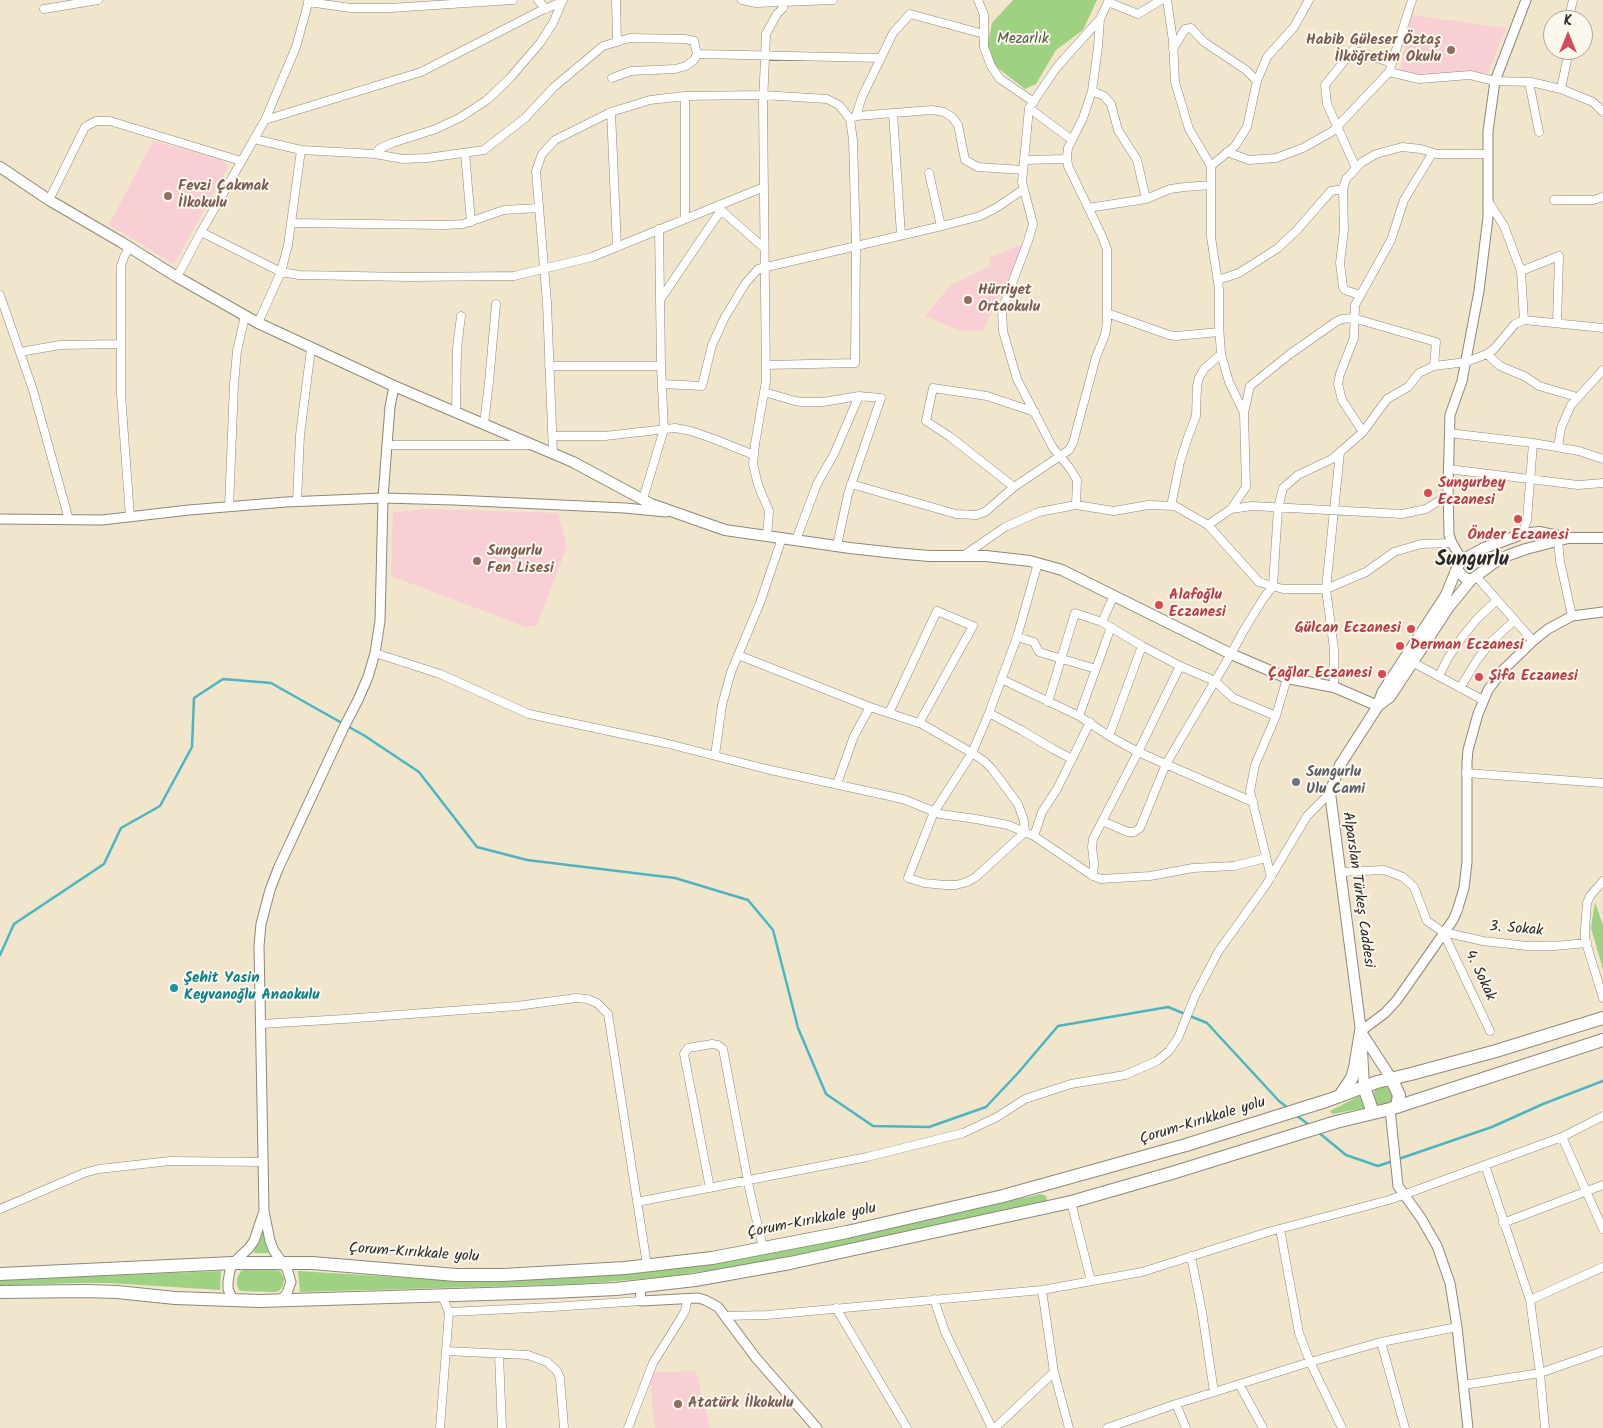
<!DOCTYPE html>
<html>
<head>
<meta charset="utf-8">
<style>
  body { margin:0 }
  #map { position:relative; width:1603px; height:1428px; overflow:hidden; background:#f1e6cb; font-family:Kalam,sans-serif }
  canvas { display:block }
  .north { position:absolute; left:1543px; top:10px; width:50px; height:50px; box-sizing:border-box; background:#fbf7ec; border:1px solid #a8a59f; border-radius:50%; rotate:0deg; font-size:14px; font-weight:700; line-height:20px; text-align:center; color:#2b2b2b }
  .north::after { content:''; display:block; margin:auto; width:18px; height:22px; background:#d1495b; clip-path:polygon(50% 0,100% 100%,50% 72%,0 100%) }
</style>
</head>
<body>
<div id="map">
<canvas width="1603" height="1428"></canvas>
<div class="north">K</div>
</div>
<script>
const context = document.querySelector('canvas').getContext('2d');
context.lineJoin = 'round';
function fillPath(path, color) { context.fillStyle = color; context.fill(path, 'evenodd'); }
const poly = rows => new Path2D(rows.map(r => 'M' + r).join(''));
function trace(path, color, width, dash) { context.strokeStyle = color; context.lineWidth = width; context.lineCap = dash ? 'butt' : 'round'; context.setLineDash(dash || []); context.stroke(path); }
function write(font, color, halo, rows, align = 'center') {
  context.font = font + ' Kalam,sans-serif'; context.lineWidth = 4; context.setLineDash([]); context.textBaseline = 'middle'; context.strokeStyle = halo; context.fillStyle = color; for (const [text, x, y, turn = 0] of rows) {
    context.save(); context.translate(x, y); context.rotate((+turn || 0) * Math.PI / 180); context.textAlign = isNaN(turn) ? turn : align; if (halo) context.strokeText(text, 0, 0); context.fillText(text, 0, 0); context.restore();
  }
}
const built = poly([
  [1411,15,1506,28,1488,73,1462,72,1399,76],
  [153,141,223,160,228,167,174,264,109,225],
  [1023,244,1021,254,983,330,960,331,925,316,951,285,990,266,990,257],
  [429,509,558,513,567,546,537,625,526,627,391,576,393,512],
  [696,1371,710,1428,655,1428,650,1380,654,1372]
]);
const green = poly([
  [1013,0,1097,0,1083,30,1056,50,1036,84,1025,89,994,65,987,48,992,23],
  [1595,902,1603,925,1603,969,1591,928],
  '1373 1096a10 10 0 1 1 20 0a10 10 0 1 1-20 0Z',
  [1361,1095,1365,1108,1332,1114,1330,1111],
  [1041,1194,1046,1196,1047,1200,1041,1204,756,1263,666,1277,578,1284,300,1292,298,1271,461,1281,596,1276,658,1270,726,1261,829,1242],
  [263,1224,269,1253,254,1253],
  [245,1270,275,1270,280,1271,284,1278,283,1286,279,1291,275,1292,241,1291,239,1290,237,1284,237,1278,241,1271],
  [221,1271,220,1290,109,1283,76,1283,0,1286,0,1280]
]);
const stream = poly([
  [0,955,14,924,104,864,121,828,160,806,192,747,194,698,223,679,271,683,365,736,419,772,477,847,527,860,675,878,748,900,773,930,798,1028,826,1094,873,1126,929,1127,986,1107,1018,1073,1058,1026,1168,1007,1207,1023,1279,1101,1288,1108],
  [1296,1115,1309,1125],
  [1318,1132,1346,1155,1378,1166,1492,1127,1543,1104,1603,1081]
]);
const minor = poly([
  [538,0,546,9],
  [616,0,617,41],
  [742,0,756,3,833,0],
  [978,0,984,15,984,47,991,66,1000,79,1034,102],
  [1167,0,1173,41,1175,82,1189,129,1211,166,1211,237,1219,289,1219,325,1221,354,1229,382,1244,413],
  [308,2,351,8,390,8,513,0],
  [1108,2,1138,14,1161,0],
  [44,9,98,0],
  [1571,20,1570,13,1573,0],
  [1173,49,1185,29,1191,28,1204,42,1246,70,1257,81],
  [697,54,881,58],
  [1389,72,1419,79,1470,75,1495,81,1531,82,1561,89,1593,102,1603,112],
  [1529,82,1539,132],
  [1561,89,1569,50],
  [1092,91,1104,96,1111,104,1118,130,1137,160,1146,199],
  [685,96,685,219],
  [1029,108,1072,140],
  [611,112,617,247],
  [893,113,901,235],
  [856,116,932,110,944,112,952,117,958,125,965,160,978,167,1023,170],
  [854,117,856,116,862,97,893,33,910,14,984,34],
  [265,120,421,72,540,11,562,2,563,0],
  [254,139,301,150,375,154,403,159,427,158,484,150,525,118,554,87,603,46,630,38,685,39,694,41,697,54,694,60,686,66,675,69,631,71,612,78],
  [1227,152,1249,160,1276,158,1303,148,1333,131,1389,72,1412,0],
  [465,153,471,222],
  [375,154,379,149,392,143,436,129,461,117,487,100,510,78,540,43,553,23,562,2],
  [1024,160,1067,159],
  [1211,166,1235,146,1247,127,1257,81,1267,57,1294,27,1309,0],
  [1356,168,1327,104,1325,85,1353,50,1392,63],
  [929,173,941,226],
  [49,200,85,127,96,121,110,121,241,161],
  [1554,200,1593,200,1603,197],
  [1488,201,1504,226,1521,271,1524,320],
  [1088,208,1146,199,1170,189,1185,187,1211,185],
  [721,210,764,248],
  [291,223,445,225,463,224,504,210,539,208],
  [201,232,281,272,299,275,409,277,514,276,592,257,764,187],
  [129,247,124,257,121,266,121,394,130,517],
  [1521,271,1559,256,1557,323],
  [177,277,201,232,265,120,296,47,309,0],
  [1218,280,1239,273,1278,248,1297,230,1331,191,1343,189],
  [0,295,33,390,69,520],
  [1360,295,1345,290,1343,287,1340,263,1344,230,1343,189,1346,179,1362,162,1376,154,1402,147,1421,149,1437,154,1488,154],
  [660,300,721,210,719,205],
  [1107,313,1169,335,1176,336,1219,332],
  [258,323,281,272,288,245,301,150],
  [20,352,60,345,121,344],
  [1487,354,1500,366,1526,377,1539,386,1577,397],
  [549,366,661,366],
  [662,384,702,386,712,345,725,317,745,284,758,269,946,225,980,216,996,208,1024,189],
  [764,392,795,401,802,402,823,402,859,396,881,398,848,494,837,546],
  [456,412,457,348,461,316],
  [484,424,489,382,496,304],
  [1363,432,1342,400,1338,384,1340,374,1354,338,1355,305,1391,240,1404,200,1432,154],
  [1449,433,1533,443,1579,451,1603,459],
  [553,436,605,436,675,428,691,431,714,439,754,455],
  [387,445,530,445],
  [1558,447,1561,428,1571,405,1603,370],
  [553,454,547,303,536,171,542,154,555,140,611,112,650,100,685,96,763,95,827,99,839,105,847,115,850,119,853,140,856,246,855,363,766,365],
  [1448,469,1578,485,1603,483],
  [851,484,956,514,976,515,985,512,1014,487,1069,450,1073,443,1096,357,1105,335,1107,323,1107,249,1101,234,1068,166,1067,156,1068,148,1083,118,1092,91,1098,47,1100,19],
  [1014,487,949,436,926,421,933,388,987,396,1035,412],
  [643,499,664,429,661,366,659,229],
  [297,501,300,435,311,349],
  [1076,505,1077,480,1069,467,1053,448,1017,379,1003,331,1002,310,1028,241,1033,224,1022,182,1029,108,1057,67,1100,19,1109,0],
  [1171,506,1180,462,1188,437,1196,416,1197,386,1199,378,1204,369,1221,354],
  [229,507,234,384,237,351,245,316],
  [1231,509,1246,487,1244,413,1250,386,1290,354,1337,321,1342,319,1353,318,1436,342,1434,366],
  [1208,525,1231,509,1252,506,1402,514,1426,509,1448,495],
  [1522,534,1527,520,1533,443],
  [767,536,769,511,758,485,753,464,755,444,766,381,763,104,766,34,777,14,783,8,784,2],
  [796,540,817,484,834,454,859,396],
  [1558,541,1560,561,1572,616],
  [963,556,1005,527,1039,512,1076,505,1114,511,1148,505,1175,506,1208,525,1259,582,1283,589,1326,589,1366,572,1394,552,1421,544,1452,543],
  [1476,576,1533,641],
  [1102,622,1114,595],
  [1017,637,1034,642,1039,652,1096,669],
  [375,653,440,674,529,714,665,743,766,769,903,799,940,814,976,819,1008,825,1034,836,1093,876,1101,879,1150,876,1193,868,1234,866,1266,858],
  [738,655,870,707],
  [1412,662,1483,700],
  [1180,666,1138,752,1253,802],
  [1439,676,1448,658,1463,636,1477,619,1497,600],
  [1001,679,1079,716,1109,736],
  [1334,687,1334,649,1326,589,1340,452],
  [1460,688,1477,660,1491,642,1515,620],
  [1048,702,1075,613,1102,622,1142,646,1180,666,1215,681,1233,698,1276,716],
  [889,713,937,611,973,626,919,723],
  [989,713,1021,730,1053,749,1072,759,1090,722],
  [1079,716,1111,627],
  [715,755,722,705,731,672,760,603,782,538],
  [1466,773,1603,783],
  [837,784,854,736,870,707,922,724,972,753,984,761,992,769,1018,804,1024,821,1025,832,976,877,967,882,956,885,945,885,924,883,908,878,934,812,972,753,989,713,1017,637,1038,563],
  [1102,821,1128,832,1134,832,1140,828,1166,764,1231,654,1244,630,1263,599,1273,586,1278,508,1283,488,1298,475,1332,459,1363,432,1387,399,1408,387,1419,373,1434,366,1466,362,1487,354,1494,349,1515,324,1524,320,1603,328],
  [1034,836,1042,812,1057,789,1072,759],
  [1340,872,1384,870,1403,877,1414,887,1427,921,1443,932,1483,941,1527,946,1554,946,1587,943],
  [1093,876,1094,864,1092,847,1093,839,1138,752,1109,736,1142,646],
  [1271,877,1250,791,1255,765,1276,716,1287,678],
  [1443,932,1490,1031],
  [1603,998,1585,939,1585,929,1587,903,1590,896,1603,881],
  [261,1024,344,1019,517,1006,576,998,587,999,597,1003,608,1014,647,1265],
  [1562,1137,1603,1229],
  [1485,1165,1530,1300,1540,1373,1545,1428],
  [710,1188,684,1054,688,1048,712,1044,718,1045,723,1049,750,1192,763,1248],
  [637,1202,867,1157,963,1133,997,1117,1025,1099,1071,1084,1125,1075,1157,1061,1169,1051,1178,1038,1195,996,1218,952,1266,885,1307,816,1330,793],
  [1071,1202,1091,1281],
  [0,1209,84,1173,99,1169,170,1161,263,1162],
  [1503,1223,1603,1185],
  [1280,1229,1299,1333,1310,1362,1342,1428],
  [1191,1256,1202,1312,1214,1392],
  [1042,1290,1054,1372,1069,1428],
  [934,1299,945,1332,992,1428],
  [1530,1300,1603,1267],
  [836,1308,907,1428],
  [449,1312,552,1307,641,1301],
  [725,1316,767,1315,1042,1290,1142,1272,1268,1232,1389,1200,1562,1137,1603,1116],
  [1381,1342,1405,1428],
  [446,1351,528,1355,547,1362,557,1371,560,1378,564,1428],
  [499,1355,502,1428],
  [1239,1384,1263,1428],
  [1464,1385,1540,1373,1603,1351],
  [1176,1404,1186,1428],
  [440,1428,449,1312,442,1296],
  [628,1428,653,1363,681,1318,685,1311,688,1298],
  [995,1428,1054,1372],
  [1107,1428,1176,1404,1310,1362,1381,1342,1457,1327]
]);
const tertiary = poly([
  [0,519,102,520,189,510,286,502,383,498,454,500,625,508,666,512],
  [1462,560,1452,543,1449,535,1448,487,1450,415,1462,381,1479,291,1488,217,1488,131,1495,81,1526,0],
  [1361,1031,1385,1013,1397,1000,1453,920,1457,911,1464,888,1467,862,1467,762,1468,750,1478,714,1488,690,1503,670,1533,641,1548,629,1572,616,1603,612],
  [1390,1109,1398,1186,1421,1218,1437,1246,1450,1283,1457,1327,1468,1428],
  [640,1286,641,1301,698,1298,705,1300,718,1307,756,1358,817,1428],
  [233,1300,228,1289,228,1282,230,1270,233,1263,249,1248,254,1241,263,1214],
  [281,1300,287,1293,291,1282,287,1269,274,1251,270,1241,264,1211,260,997,259,946,261,924,270,890,278,869,344,727,358,700,368,677,375,653,380,621,383,498,387,445,390,407,394,386]
]);
const secondary = poly([
  [0,167,49,200,121,242,177,277,258,323,394,386,573,462,651,504,725,530,850,548,895,553,929,556,986,556,1030,561,1062,570,1231,654,1287,678,1334,687,1378,706],
  [1471,580,1465,578,1459,572,1457,568,1462,560,1484,548,1522,534,1539,532,1568,538,1603,538],
  [1378,706,1390,697,1449,607,1471,580,1494,563,1509,555,1526,549,1568,538],
  [1361,1032,1391,1078],
  [1364,1087,1361,1031,1330,793,1340,765,1378,706,1382,693,1446,595,1457,568]
]);
const trunk = poly([
  [1391,1078,1399,1095,1397,1107],
  [1364,1087,1373,1113],
  [1340,1096,1352,1078,1355,1068,1361,1031],
  [0,1274,233,1263,312,1263,456,1275,503,1275,625,1268,712,1258,847,1232,1003,1196,1186,1145,1329,1100,1377,1082,1411,1074,1496,1051,1603,1018],
  [0,1292,86,1291,117,1292,175,1298,260,1301,551,1292,616,1289,695,1280,790,1263,1071,1202,1172,1173,1336,1122,1390,1109,1603,1040]
]);
const markers = [
  [1451,50,5,"#8d6e63"],
  [168,196,5,"#8d6e63"],
  [968,300,5,"#8d6e63"],
  [1428,493,5,"#e0444e"],
  [1518,519,5,"#e0444e"],
  [477,561,5,"#8d6e63"],
  [1159,605,5,"#e0444e"],
  [1411,629,5,"#e0444e"],
  [1400,646,5,"#e0444e"],
  [1382,674,5,"#e0444e"],
  [1479,677,5,"#e0444e"],
  [1296,782,5,"#6b7280"],
  [174,988,5,"#0f9aa8"],
  [678,1404,5,"#8d6e63"]
];
const parkNames = [
  ["Mezarlık",1023,40]
];
const educationNames = [
  ["Habib Güleser Öztaş",1441,41,"right"],
  ["İlköğretim Okulu",1441,58,"right"],
  ["Fevzi Çakmak",178,187],
  ["İlkokulu",178,204],
  ["Hürriyet",978,291],
  ["Ortaokulu",978,308],
  ["Sungurlu",487,552],
  ["Fen Lisesi",487,569],
  ["Atatürk İlkokulu",688,1404]
];
const healthNames = [
  ["Sungurbey",1438,484],
  ["Eczanesi",1438,501],
  ["Önder Eczanesi",1518,536,"center"],
  ["Alafoğlu",1169,596],
  ["Eczanesi",1169,613],
  ["Gülcan Eczanesi",1401,629,"right"],
  ["Derman Eczanesi",1410,646],
  ["Çağlar Eczanesi",1372,674,"right"],
  ["Şifa Eczanesi",1489,677]
];
const worshipNames = [
  ["Sungurlu",1306,773],
  ["Ulu Cami",1306,790]
];
const streetNames = [
  ["Alparslan Türkeş Caddesi",1357,890,82],
  ["3. Sokak",1516,930,5],
  ["4. Sokak",1479,976,65],
  ["Çorum-Kırıkkale yolu",1203,1122,-17],
  ["Çorum-Kırıkkale yolu",812,1222,-11],
  ["Çorum-Kırıkkale yolu",414,1254,4]
];
const cultureNames = [
  ["Şehit Yasin",184,979],
  ["Keyvanoğlu Anaokulu",184,996]
];
const districtNames = [
  ["Sungurlu",1472,562]
];
fillPath(built, '#f7cfd4');
fillPath(green, '#9ed182');
trace(stream, '#49b6c4', 2.5);
trace(minor, '#8e887b', 9);
trace(tertiary, '#8e887b', 11);
trace(secondary, '#8e887b', 12);
trace(trunk, '#8e887b', 14);
trace(minor, '#fff', 8);
trace(tertiary, '#fff', 9);
trace(secondary, '#fff', 10);
trace(trunk, '#fff', 12);
for (const [x, y, r, color] of markers) { const dot = new Path2D(); dot.arc(x, y, r, 0, 2 * Math.PI); context.fillStyle = color; context.fill(dot); trace(dot, '#fbf7ec', 2); }
write('15px', '#4e5d45', '#fbf7ec', parkNames);
write('bold 15px', '#785e54', '#fbf7ec', educationNames, 'left');
write('bold 15px', '#be3a42', '#fbf7ec', healthNames, 'left');
write('bold 15px', '#5b616d', '#fbf7ec', worshipNames, 'left');
write('15px', '#2b2b2b', '#fbf7ec', streetNames);
write('bold 15px', '#0d838f', '#fbf7ec', cultureNames, 'left');
write('bold 20px', '#2b2b2b', '#fbf7ec', districtNames);
</script>
</body>
</html>
